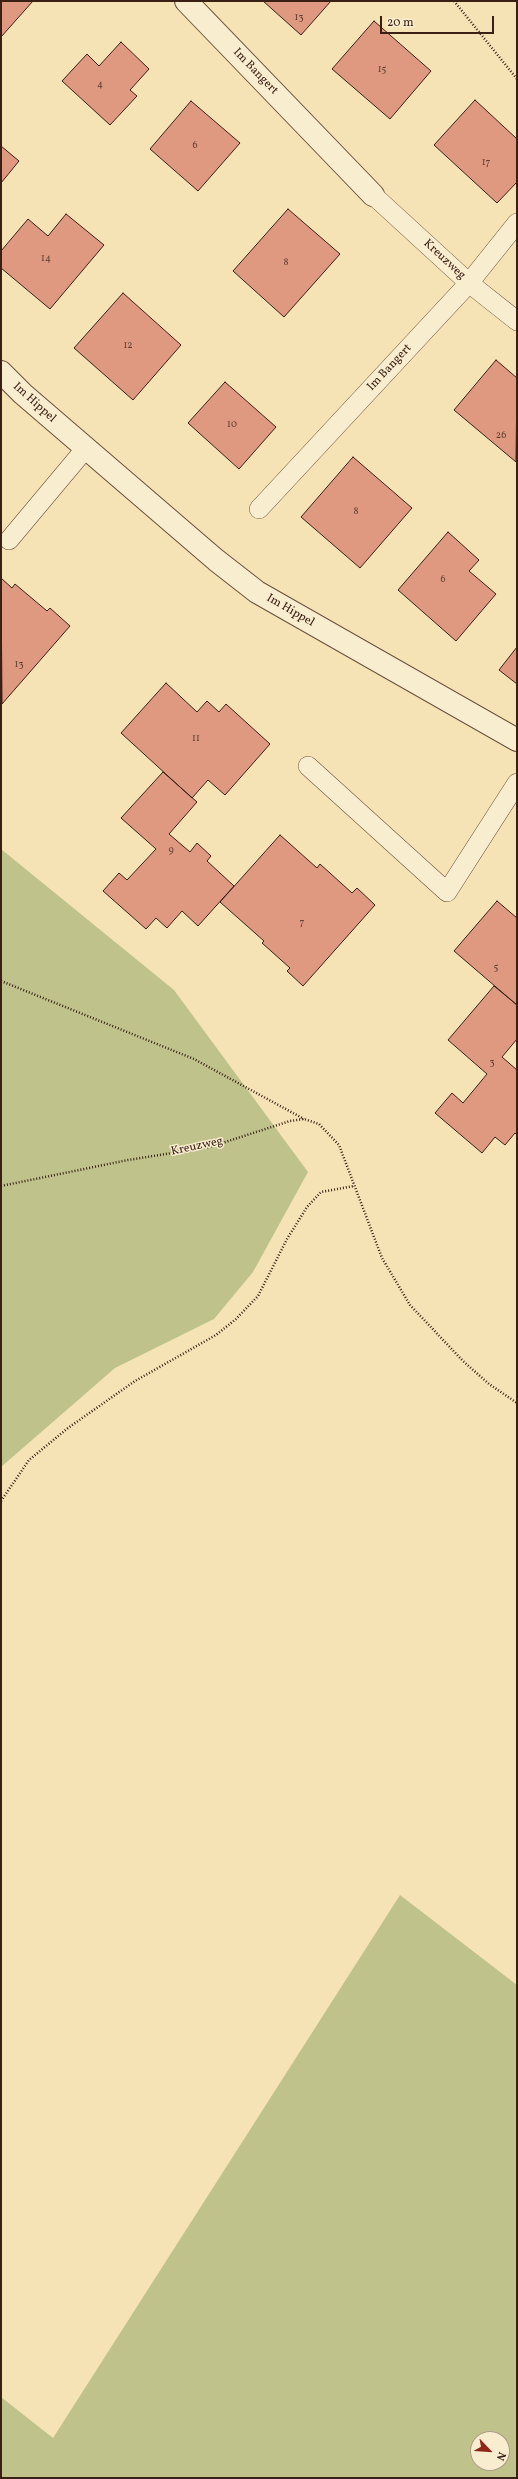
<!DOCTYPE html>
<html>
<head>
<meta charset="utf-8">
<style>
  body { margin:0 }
  #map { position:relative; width:518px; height:2479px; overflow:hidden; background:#f6e3b5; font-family:Vollkorn,serif }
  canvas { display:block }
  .frame { position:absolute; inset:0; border:2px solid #3a1f15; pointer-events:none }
  .north { position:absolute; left:470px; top:2431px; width:40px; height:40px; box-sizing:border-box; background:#f9edcf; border:1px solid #ad9b85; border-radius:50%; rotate:115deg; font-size:11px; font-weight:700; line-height:16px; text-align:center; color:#3a1f15 }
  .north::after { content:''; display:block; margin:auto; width:14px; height:18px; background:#8f2418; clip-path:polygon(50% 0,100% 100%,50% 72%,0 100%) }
  .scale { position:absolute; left:380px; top:16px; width:114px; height:18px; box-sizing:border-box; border:2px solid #3a1f15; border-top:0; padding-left:5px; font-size:12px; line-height:14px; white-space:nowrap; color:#3a1f15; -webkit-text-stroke:3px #f9edcf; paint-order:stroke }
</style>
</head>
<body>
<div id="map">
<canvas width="518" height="2479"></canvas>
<div class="frame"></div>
<div class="north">N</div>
<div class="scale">20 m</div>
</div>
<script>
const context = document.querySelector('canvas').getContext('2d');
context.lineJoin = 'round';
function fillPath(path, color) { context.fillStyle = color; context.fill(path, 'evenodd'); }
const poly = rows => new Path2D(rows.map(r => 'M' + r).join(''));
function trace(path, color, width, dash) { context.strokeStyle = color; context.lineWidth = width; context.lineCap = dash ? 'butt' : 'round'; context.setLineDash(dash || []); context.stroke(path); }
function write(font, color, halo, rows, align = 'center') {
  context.font = font + ' Vollkorn,serif'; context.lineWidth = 3; context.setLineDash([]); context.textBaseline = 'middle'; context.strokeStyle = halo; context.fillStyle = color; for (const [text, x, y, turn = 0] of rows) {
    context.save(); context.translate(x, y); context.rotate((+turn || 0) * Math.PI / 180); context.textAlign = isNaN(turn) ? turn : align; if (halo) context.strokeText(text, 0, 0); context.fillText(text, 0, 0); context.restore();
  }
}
const green = poly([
  [1,849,174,990,308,1172,253,1272,214,1319,115,1368,1,1467],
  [400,1895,517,1985,517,2478,1,2478,1,2397,53,2438],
  [478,2439,502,2439,502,2463,478,2463]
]);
const building = poly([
  [1,1,33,1,1,37,1,1],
  [263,1,331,1,301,35,263,1],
  [374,21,431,71,390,119,332,69,374,21],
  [121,42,149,69,130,90,137,96,110,125,62,81,87,54,99,66,121,42],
  [475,100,517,139,517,182,497,203,434,145,475,100],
  [191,101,240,143,198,191,150,149,191,101],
  [1,146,19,161,1,183,1,146],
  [288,209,340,254,284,317,233,271,288,209],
  [66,214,104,245,50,309,1,268,1,251,28,219,48,236,66,214],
  [123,293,181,345,133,400,74,348,123,293],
  [496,360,517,378,516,462,454,410,496,360],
  [225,382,276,427,239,469,188,423,225,382],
  [353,457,412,508,360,568,301,517,353,457],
  [448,532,479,560,469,571,496,594,456,641,398,590,448,532],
  [1,578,12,588,15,584,47,611,50,608,70,626,2,704,1,578],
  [517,647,517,684,499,670,517,647],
  [166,683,197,712,207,701,219,712,226,704,270,744,225,795,208,780,192,798,121,733,166,683],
  [163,772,197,802,169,834,190,852,197,843,211,856,207,861,234,886,198,926,182,911,167,928,156,918,146,929,103,891,119,873,127,880,156,849,121,818,163,772],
  [280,835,317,868,320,864,352,893,357,888,375,905,303,986,287,971,290,968,262,943,264,941,220,902,280,835],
  [497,901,517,918,517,1005,454,951,497,901],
  [494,986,517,1005,517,1039,502,1057,517,1070,517,1135,515,1133,505,1145,495,1137,482,1153,435,1113,452,1093,463,1103,487,1074,448,1040,494,986]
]);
const path = poly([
  [454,1,517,79],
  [1,981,194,1059,304,1119],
  [1,1186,128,1160,210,1147,290,1121,304,1119,319,1124,339,1145,382,1258,410,1305,463,1361,489,1384,517,1403],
  [1,1501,29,1460,68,1428,135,1381,216,1335,236,1319,258,1296,287,1239,307,1207,321,1192,354,1186]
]);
const service = poly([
  [373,195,469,283,517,321],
  [259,509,469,283,517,223],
  [9,540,86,448],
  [308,766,447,892,517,783]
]);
const minor = poly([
  [186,1,373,195],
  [1,372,23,394,216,560,257,592,517,740]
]);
const numberNames = [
  ["13",299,18],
  ["15",382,70],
  ["4",100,85],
  ["6",195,146],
  ["17",486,163],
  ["14",46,259],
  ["8",286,263],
  ["12",128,346],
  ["10",232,425],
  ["26",501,436],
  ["8",356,512],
  ["6",443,580],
  ["13",19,665],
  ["11",196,739],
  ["9",171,851],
  ["7",302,923],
  ["5",496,968],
  ["3",492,1063]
];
const streetNames = [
  ["Im Bangert",255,72,46],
  ["Kreuzweg",444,260,43],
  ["Im Bangert",390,368,-47],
  ["Im Hippel",34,403,42],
  ["Im Hippel",290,611,30],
  ["Kreuzweg",197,1147,-12]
];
fillPath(green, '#bfc38b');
fillPath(building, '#df9980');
trace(building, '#3a1f15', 1);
trace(service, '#69503d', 20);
trace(minor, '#69503d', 24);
trace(path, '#3a1f15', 2.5, [1, 2]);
trace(service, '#f9edcf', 19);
trace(minor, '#f9edcf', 22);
write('10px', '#633e30', null, numberNames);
write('12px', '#3a1f15', '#f9edcf', streetNames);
</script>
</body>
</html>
